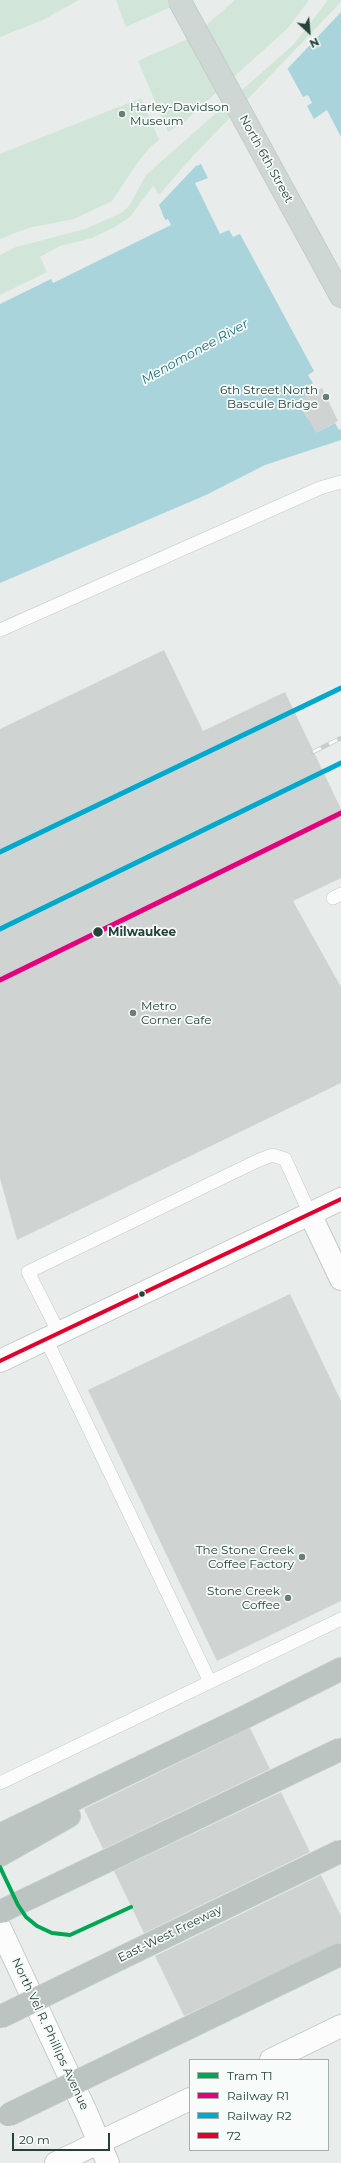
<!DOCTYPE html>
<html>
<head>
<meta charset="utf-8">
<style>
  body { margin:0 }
  #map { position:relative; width:341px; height:2163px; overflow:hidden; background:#e8edeb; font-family:Montserrat,sans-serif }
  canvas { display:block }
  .legend { position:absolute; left:189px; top:2059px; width:140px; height:92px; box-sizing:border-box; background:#f7fbf9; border:1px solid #a3b1ad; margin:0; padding:5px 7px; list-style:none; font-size:12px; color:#24423a }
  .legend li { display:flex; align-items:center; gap:8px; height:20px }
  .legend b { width:20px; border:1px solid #a3b1ad }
  .north { position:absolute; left:289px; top:12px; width:40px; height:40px; -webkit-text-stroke:3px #f7fbf9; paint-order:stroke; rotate:154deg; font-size:11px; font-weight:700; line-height:16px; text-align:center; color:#24423a }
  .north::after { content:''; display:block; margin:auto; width:14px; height:18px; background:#24423a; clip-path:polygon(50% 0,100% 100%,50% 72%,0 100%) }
  .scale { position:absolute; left:12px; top:2133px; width:98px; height:18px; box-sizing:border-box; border:2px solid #24423a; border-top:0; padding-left:5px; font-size:12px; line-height:14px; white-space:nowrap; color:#24423a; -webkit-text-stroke:3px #f7fbf9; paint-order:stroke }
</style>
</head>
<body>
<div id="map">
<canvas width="341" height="2163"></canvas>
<ul class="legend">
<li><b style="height:5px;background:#00a651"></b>Tram T1</li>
<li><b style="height:5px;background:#e5007d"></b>Railway R1</li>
<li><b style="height:5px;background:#00a9ce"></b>Railway R2</li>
<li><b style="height:5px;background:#e4002b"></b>72</li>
</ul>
<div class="north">N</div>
<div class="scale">20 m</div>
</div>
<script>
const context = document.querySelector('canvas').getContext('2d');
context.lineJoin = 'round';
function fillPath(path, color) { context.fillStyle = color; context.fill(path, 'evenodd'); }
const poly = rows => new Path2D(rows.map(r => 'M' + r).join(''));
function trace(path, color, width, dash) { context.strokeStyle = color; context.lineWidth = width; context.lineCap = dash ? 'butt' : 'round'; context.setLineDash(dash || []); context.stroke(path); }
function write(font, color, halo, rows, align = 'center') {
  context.font = font + ' Montserrat,sans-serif'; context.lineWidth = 3.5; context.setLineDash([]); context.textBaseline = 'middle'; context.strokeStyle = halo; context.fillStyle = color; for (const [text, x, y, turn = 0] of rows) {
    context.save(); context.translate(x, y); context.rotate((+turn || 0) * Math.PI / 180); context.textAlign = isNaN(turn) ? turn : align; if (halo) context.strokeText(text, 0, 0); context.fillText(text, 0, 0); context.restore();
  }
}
const green = poly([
  [0,0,79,0,43,20,0,37],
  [116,0,181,0,177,4,126,27],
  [235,0,309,0,288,28,185,121,168,132,138,61,194,36],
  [328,0,341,0,341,2,192,157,159,195,153,186,130,217,115,227,92,238,60,246,40,257,47,272,0,295,0,255,16,247,85,229,121,213,129,206,146,175,294,44],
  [141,98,159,140,150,147,138,162,112,201,74,219,28,228,0,239,0,154]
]);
const water = poly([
  [341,12,341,440,265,465,206,495,0,583,0,304,51,279,53,283,171,225,168,219,165,220,159,205]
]);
const pier = poly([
  [286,66,303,97,308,95,312,103,307,106,314,119,327,110,341,137,341,429,339,430,335,423,318,432,306,416,299,401,307,395,304,390,313,383,308,375,314,371,240,234,233,237,229,230,220,234,195,183,208,178,201,164,197,166,195,163]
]);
const building = poly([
  [322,388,338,421,316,433,298,400],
  [164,650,203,731,285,692,341,809,341,878,293,901,341,987,341,1083,17,1240,0,1178,0,729],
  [290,1294,341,1401,341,1601,217,1661,88,1390],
  [250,1728,270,1769,103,1849,84,1809],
  [281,1792,310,1852,144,1933,114,1871],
  [321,1875,341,1916,341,1942,184,2016,155,1956]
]);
const lane = poly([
  [0,630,320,488,341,482],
  [333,898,341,894],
  [59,1333,28,1272,257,1161,272,1155,285,1159,310,1214],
  [46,1339,210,1682],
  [0,1783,341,1619]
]);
const street = poly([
  [310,1214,341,1279]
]);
const secondary = poly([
  [0,1361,341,1199],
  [0,1928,86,2112,108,2163],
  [271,2060,341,2026],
  [56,2163,190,2099]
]);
const primary = poly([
  [294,210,341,296]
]);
const highway = poly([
  [0,1835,245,1717,341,1669],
  [0,1855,69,1816]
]);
const tram = poly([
  [49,1932,61,1935]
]);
const rail = poly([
  [294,711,341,688],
  [313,752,341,738]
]);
const primaryBridge = poly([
  [179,0,294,210]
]);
const highwayBridge = poly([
  [0,1912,341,1749],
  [0,2017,341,1851],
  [8,2115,341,1954]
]);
const bus1 = poly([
  [0,1361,341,1199]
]);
const rail1 = poly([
  [0,980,341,813]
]);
const rail2 = poly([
  [0,852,341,688],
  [0,929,341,763]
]);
const tram1 = poly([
  [0,1867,18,1905,26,1917,37,1926,52,1933,70,1935,131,1907]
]);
const markers = [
  [122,114,4,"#697e78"],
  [326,397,4,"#697e78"],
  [98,932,5.5,"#24423a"],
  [133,1013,4,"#697e78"],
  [142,1294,3.5,"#24423a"],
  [302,1557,4,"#697e78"],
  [288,1598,4,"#697e78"]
];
const poiNames = [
  ["Harley-Davidson",130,107,"left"],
  ["Museum",130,121,"left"],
  ["6th Street North",318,390],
  ["Bascule Bridge",318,404],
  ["Metro",141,1006,"left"],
  ["Corner Cafe",141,1020,"left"],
  ["The Stone Creek",294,1550],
  ["Coffee Factory",294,1564],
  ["Stone Creek",280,1591],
  ["Coffee",280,1605]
];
const streetNames = [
  ["North 6th Street",266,159,61],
  ["East-West Freeway",170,1934,-26],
  ["North Vel R. Phillips Avenue",50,2034,65]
];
const stopNames = [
  ["Milwaukee",108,932]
];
const waterNames = [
  ["Menomonee River",195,352,-29]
];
fillPath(green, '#d1e6d8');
fillPath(water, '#a9d4db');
fillPath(pier, '#e8edeb');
fillPath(building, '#cfd4d2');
trace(lane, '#c5cac8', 14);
trace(street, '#c5cac8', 24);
trace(secondary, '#c3cbc8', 24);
trace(primary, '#c3ccc9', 24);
trace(highway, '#c3ccc9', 24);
trace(lane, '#fcfcfc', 13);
trace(street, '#fcfcfc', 22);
trace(secondary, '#fcfcfc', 22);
trace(primary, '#cfd7d5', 22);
trace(highway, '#bcc4c2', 22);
trace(tram, '#c9cdcc', 1);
trace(rail, '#c9cdcc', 4.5);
trace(rail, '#f7fbf9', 3, [9]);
trace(primaryBridge, '#c3ccc9', 24, []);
trace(highwayBridge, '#c3ccc9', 24, []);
trace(primaryBridge, '#cfd7d5', 22);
trace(highwayBridge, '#bcc4c2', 22);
trace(bus1, '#e4002b', 4);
trace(rail1, '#e5007d', 5);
trace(rail2, '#00a9ce', 5);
trace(tram1, '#00a651', 4);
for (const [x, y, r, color] of markers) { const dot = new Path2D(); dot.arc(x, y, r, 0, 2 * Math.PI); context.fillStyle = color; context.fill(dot); trace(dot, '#f7fbf9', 1.5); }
write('12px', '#24423a', '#f7fbf9', poiNames, 'right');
write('12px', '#24423a', '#f7fbf9', streetNames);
write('bold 12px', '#24423a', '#f7fbf9', stopNames, 'left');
write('italic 13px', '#1c6f80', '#f7fbf9', waterNames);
</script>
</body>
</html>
